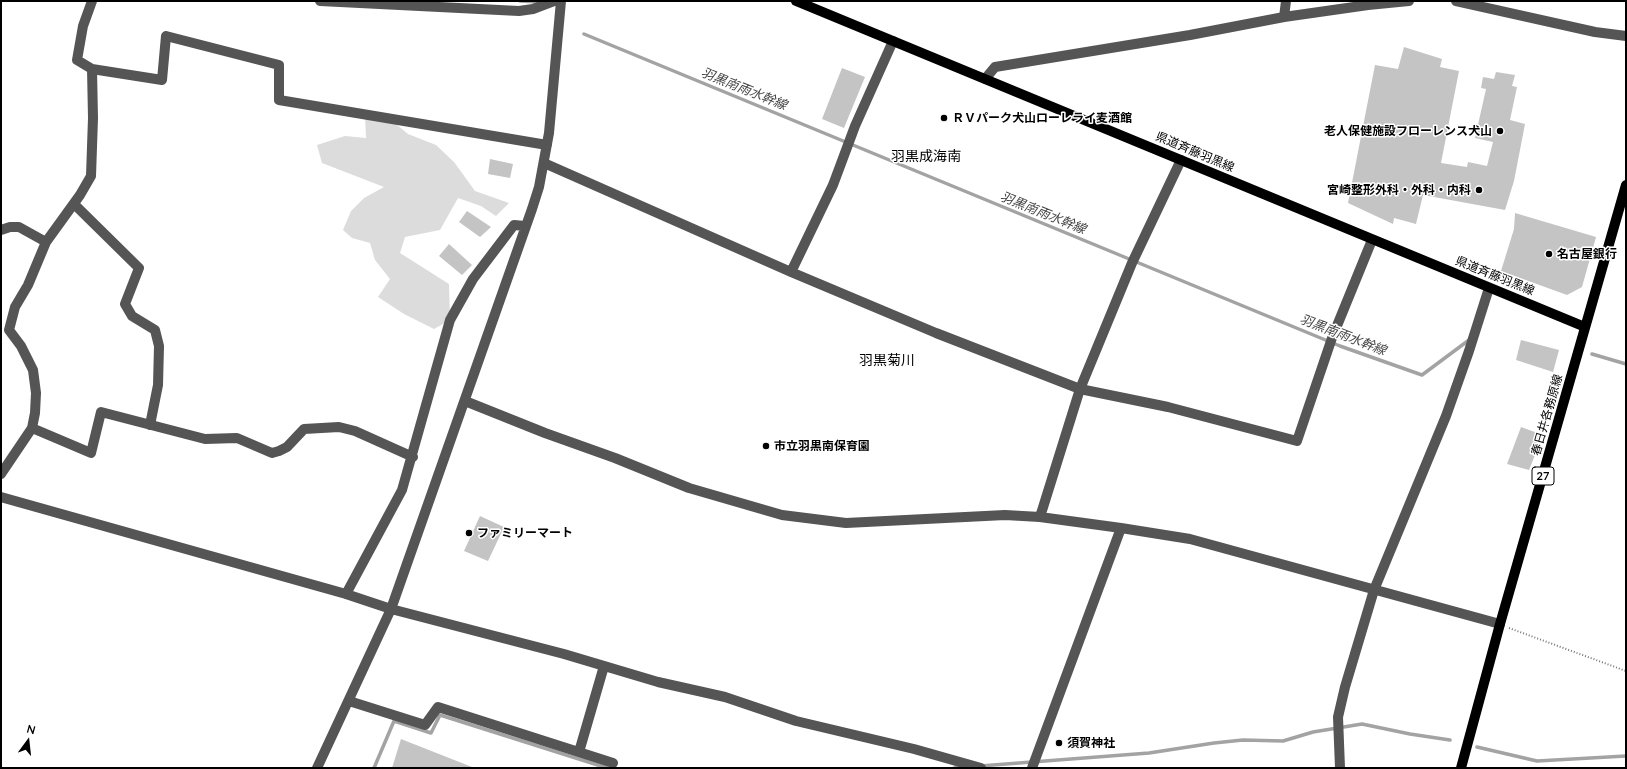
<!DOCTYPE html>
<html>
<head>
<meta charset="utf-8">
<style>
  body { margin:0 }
  #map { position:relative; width:1627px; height:769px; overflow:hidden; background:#fff; font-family:Lato,sans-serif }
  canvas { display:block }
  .frame { position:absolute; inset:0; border:2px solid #000; pointer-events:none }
  .north { position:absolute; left:8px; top:721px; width:40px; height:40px; -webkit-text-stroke:3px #fff; paint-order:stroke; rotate:15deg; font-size:11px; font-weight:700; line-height:16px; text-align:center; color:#000 }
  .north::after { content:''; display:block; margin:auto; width:14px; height:18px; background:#000; clip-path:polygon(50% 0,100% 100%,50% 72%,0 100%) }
</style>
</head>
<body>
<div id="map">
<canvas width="1627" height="769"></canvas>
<div class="frame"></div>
<div class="north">N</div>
</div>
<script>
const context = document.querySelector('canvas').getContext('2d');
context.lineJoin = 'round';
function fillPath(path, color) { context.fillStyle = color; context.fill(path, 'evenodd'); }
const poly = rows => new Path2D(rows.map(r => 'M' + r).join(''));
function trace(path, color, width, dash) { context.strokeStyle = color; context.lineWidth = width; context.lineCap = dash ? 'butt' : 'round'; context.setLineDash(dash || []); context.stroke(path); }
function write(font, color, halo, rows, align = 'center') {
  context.font = font + ' Lato,"Noto Sans JP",sans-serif'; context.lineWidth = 3; context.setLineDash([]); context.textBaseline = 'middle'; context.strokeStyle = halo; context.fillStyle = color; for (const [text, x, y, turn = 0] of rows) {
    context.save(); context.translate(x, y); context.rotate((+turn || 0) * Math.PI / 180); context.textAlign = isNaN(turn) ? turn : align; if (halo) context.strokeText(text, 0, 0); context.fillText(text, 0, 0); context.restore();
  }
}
const green = poly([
  [365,115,385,115,408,134,436,145,454,162,475,191,509,203,496,216,481,206,458,198,440,230,405,237,400,253,449,284,450,320,434,329,404,314,378,297,390,279,375,260,370,243,352,238,343,230,351,211,364,198,384,187,322,163,317,145,345,136,366,138]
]);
const stream = poly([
  [520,1,538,2],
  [584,34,1340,346,1422,375,1469,340],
  [1592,354,1626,364],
  [1477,747,1537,761,1626,756],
  [980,766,1149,753,1214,743,1243,740,1283,741,1313,732,1362,724,1410,734,1450,740],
  [374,768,394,721,431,733,440,715,607,768],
  [954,768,964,767]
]);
const building = poly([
  [1404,47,1442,59,1440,67,1459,71,1441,163,1467,167,1468,162,1487,166,1493,142,1475,138,1486,89,1481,88,1483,77,1494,79,1496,72,1515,75,1512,86,1517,87,1510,120,1525,124,1514,181,1505,210,1423,195,1416,224,1394,218,1393,224,1348,203,1375,65,1398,69],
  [842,68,865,77,844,128,822,119],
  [490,159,513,164,510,178,488,174],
  [467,211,491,227,480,237,459,222],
  [1515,213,1596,237,1582,287,1567,295,1501,271,1514,229],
  [449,244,472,265,462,275,439,256],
  [1521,340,1559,350,1553,372,1516,360],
  [1521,427,1543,435,1529,470,1507,464],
  [480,516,504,527,488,561,464,551],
  [401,739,472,767,471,768,392,768]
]);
const path = poly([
  [1509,628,1626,671]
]);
const minor = poly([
  [320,1,519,11,533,9,554,1],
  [1456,1,1595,32,1626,36],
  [1284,17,1286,1],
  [92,69,162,80,166,36,279,65,279,100,547,145],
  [985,79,995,67,1190,35,1284,17,1368,5,1409,1],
  [544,163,791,272,936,333,1080,389,1168,407,1297,441,1332,338,1372,240],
  [74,204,139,268,125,304,132,316,155,330,159,346,158,385,150,425],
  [1,230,10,227,19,227,46,242],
  [791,272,833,185,855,126,893,41],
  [465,401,545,433,615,458,689,488,782,515,846,523,1005,515,1040,517,1121,528,1190,539,1500,624],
  [32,428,91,453,101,412,205,439,237,438,272,453,279,451,287,447,304,429,339,427,355,431,413,457],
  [1,474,32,428,35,413,36,393,33,370,21,346,9,330,15,307,28,285,46,242,80,195,91,176,93,118,92,69,77,60,83,26,92,1],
  [1,497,346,594,391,609,564,654,658,682,725,697,796,721,914,749,981,768],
  [1040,517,1080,389,1132,263,1181,160],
  [346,594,402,490,450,320,473,279,514,225,525,226],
  [349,701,425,725,438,707,613,763],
  [579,752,604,666],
  [317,768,391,609,532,209,539,187,549,133,561,1],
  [1032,768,1121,528],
  [1340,768,1338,717,1345,687,1374,590,1446,416,1469,351,1489,288]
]);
const major = poly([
  [796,1,1585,327],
  [1461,768,1500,624,1626,185]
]);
const markers = [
  [944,118,4,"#000"],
  [1500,131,4,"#000"],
  [1479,190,4,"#000"],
  [1549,254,4,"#000"],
  [766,446,4,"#000"],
  [469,533,4,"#000"],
  [1059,743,4,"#000"]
];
const shields = [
  [1543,476,22]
];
const shieldNames = [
  ["27",1543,476]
];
const poiNames = [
  ["ＲＶパーク犬山ローレライ麦酒館",952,118],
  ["老人保健施設フローレンス犬山",1492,131,"right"],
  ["宮崎整形外科・外科・内科",1471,190,"right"],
  ["名古屋銀行",1557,254],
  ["市立羽黒南保育園",774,446],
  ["ファミリーマート",477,533],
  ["須賀神社",1067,743]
];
const streetNames = [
  ["県道斉藤羽黒線",1195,152,23],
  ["県道斉藤羽黒線",1495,276,22],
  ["春日井各務原線",1547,415,-74]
];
const waterNames = [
  ["羽黒南雨水幹線",744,89,22],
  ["羽黒南雨水幹線",1043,213,22],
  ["羽黒南雨水幹線",1343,335,21]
];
const quarterNames = [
  ["羽黒成海南",926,156],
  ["羽黒菊川",887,360]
];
fillPath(green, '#dcdcdc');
trace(stream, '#a3a3a3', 3.5);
fillPath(building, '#c4c4c4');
trace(path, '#777', 2, [1, 2]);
trace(minor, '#555', 10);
trace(major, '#000', 10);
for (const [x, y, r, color] of markers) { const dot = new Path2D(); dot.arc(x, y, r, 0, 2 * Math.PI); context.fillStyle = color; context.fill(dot); trace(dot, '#fff', 1.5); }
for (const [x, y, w] of shields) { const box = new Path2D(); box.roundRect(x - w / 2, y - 9, w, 18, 3); context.fillStyle = '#fff'; context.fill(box); trace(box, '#000', 1); }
write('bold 11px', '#000', null, shieldNames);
write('bold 12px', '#000', '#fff', poiNames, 'left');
write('12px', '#000', '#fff', streetNames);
write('italic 13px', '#444', '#fff', waterNames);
write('14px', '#000', '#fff', quarterNames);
</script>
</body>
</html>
